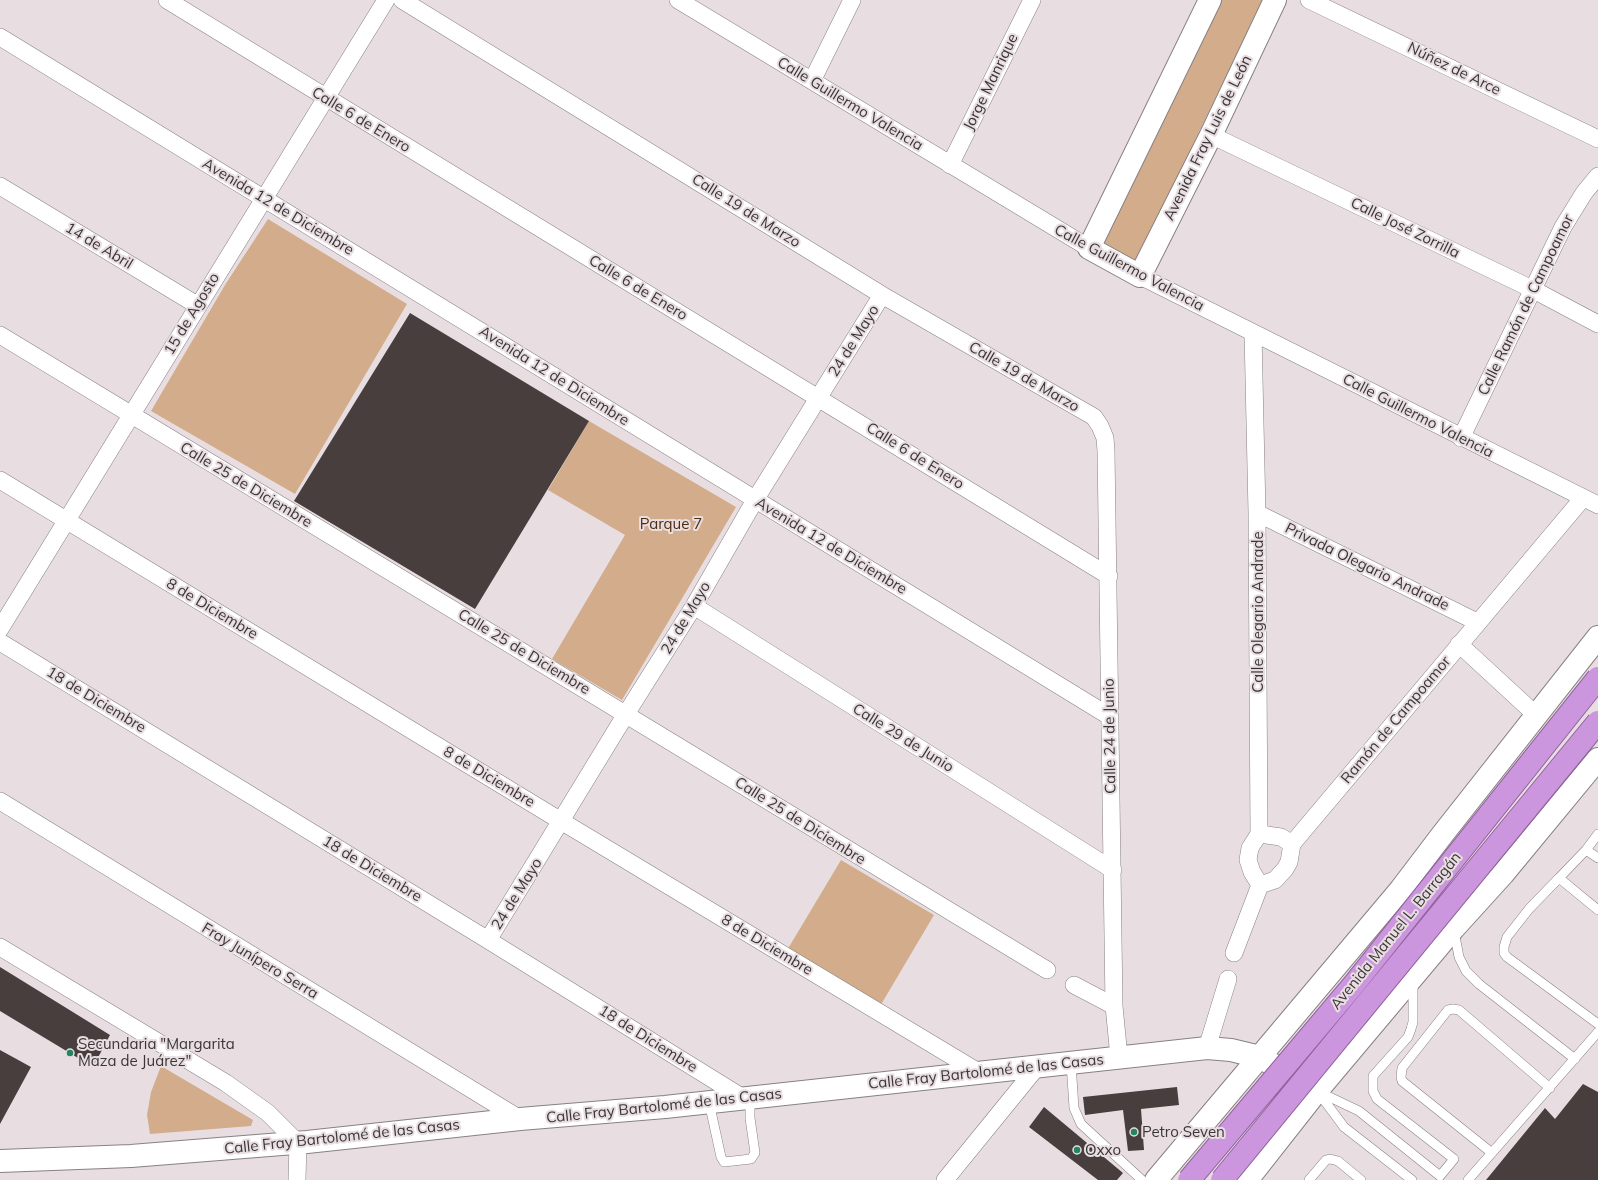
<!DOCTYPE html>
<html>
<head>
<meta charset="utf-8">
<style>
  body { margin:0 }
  canvas { display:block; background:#e8dee2 }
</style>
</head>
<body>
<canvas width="1598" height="1180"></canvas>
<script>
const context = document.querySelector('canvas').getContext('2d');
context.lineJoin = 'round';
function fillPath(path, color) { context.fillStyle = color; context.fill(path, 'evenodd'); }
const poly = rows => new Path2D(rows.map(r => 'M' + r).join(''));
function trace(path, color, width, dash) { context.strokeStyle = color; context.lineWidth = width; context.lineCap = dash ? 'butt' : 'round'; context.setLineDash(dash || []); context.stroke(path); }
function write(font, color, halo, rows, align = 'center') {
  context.font = font + ' Mulish,sans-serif'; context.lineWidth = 4; context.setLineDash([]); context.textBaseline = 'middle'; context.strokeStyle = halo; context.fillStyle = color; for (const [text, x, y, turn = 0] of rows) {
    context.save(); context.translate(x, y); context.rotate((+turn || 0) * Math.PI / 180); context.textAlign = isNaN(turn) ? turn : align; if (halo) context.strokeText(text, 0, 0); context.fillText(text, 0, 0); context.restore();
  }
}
const green = poly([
  [1222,0,1263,0,1136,262,1100,243],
  [268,219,407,304,295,494,151,411,225,285],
  [589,421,736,507,622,700,552,659,625,535,548,490],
  [841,860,934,915,879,1008,786,952],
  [161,1066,253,1120,251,1126,150,1134,147,1115,151,1092]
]);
const building = poly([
  [410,313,589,421,475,609,294,501],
  [0,967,110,1035,93,1067,0,1011],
  [0,1050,31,1067,0,1124],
  [1583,1084,1598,1092,1598,1180,1486,1180,1545,1108,1555,1119],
  [1177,1087,1179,1105,1141,1109,1144,1150,1128,1151,1123,1110,1085,1115,1083,1097],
  [1044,1107,1123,1173,1117,1180,1098,1180,1029,1127]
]);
const service = poly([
  [1598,834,1586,850,1598,858],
  [1559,878,1586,850],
  [1598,910,1559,878,1529,909,1507,937,1504,947,1504,953,1507,957,1598,1024],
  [1454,931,1459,957,1466,971,1479,984,1575,1059],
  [1071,1063,1074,1108,1081,1124,1142,1180],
  [1317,1091,1359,1111,1440,1176,1454,1159,1377,1099,1373,1091,1373,1076,1408,1037,1411,1029,1413,1022,1413,983],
  [1318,1092,1344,1127,1412,1180],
  [709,1102,721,1157,724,1162,751,1159,755,1153,750,1118,750,1098],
  [1492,1153,1402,1081,1401,1077,1402,1068,1448,1010,1453,1009,1459,1010,1550,1088],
  [1309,1180,1326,1160,1330,1159,1338,1161,1361,1180],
  [1468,1180,1598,1032]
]);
const minor = poly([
  [167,0,1109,576],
  [402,0,882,295,1094,417,1100,426,1105,438,1106,451,1114,1006,1119,1057],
  [678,0,1089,248],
  [1309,0,1598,139],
  [0,37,1109,716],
  [812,81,852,0],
  [1211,135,1532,289,1598,324],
  [950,165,1032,0],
  [0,186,197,305],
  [1140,276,1598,505],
  [1253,333,1257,513,1259,834,1250,848,1248,860,1252,872,1260,885],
  [0,335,1047,970],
  [1461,438,1563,227,1584,193,1598,176],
  [0,480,561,821,980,1073],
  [1257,513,1477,622],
  [694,606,1113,870],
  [0,629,386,0],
  [0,642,488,940,743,1098],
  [1459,644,1536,715],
  [0,801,520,1119],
  [1259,834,1281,837,1292,844],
  [488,940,626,714,694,606,755,500,882,295],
  [0,947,226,1083,268,1113,298,1143,297,1180],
  [1234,953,1260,885,1275,880,1285,869,1289,862,1292,844,1583,498],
  [1074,985,1114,1006],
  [1207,1048,1228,979],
  [945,1180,1037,1067]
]);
const tertiary = poly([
  [1210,0,1089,248,1140,276,1211,135,1275,0],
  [0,1161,131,1156,307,1142,520,1119,665,1107,1207,1048,1231,1050,1260,1057,1317,1091],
  [1156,1180,1401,889,1442,835,1598,637],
  [1247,1180,1317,1091,1454,928,1503,874,1598,759]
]);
const trunkBridge = poly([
  [1189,1180,1355,983,1598,678],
  [1222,1180,1598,722]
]);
const markers = [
  [70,1053,4,"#218661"],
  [1134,1132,4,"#218661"],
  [1077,1150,4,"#218661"]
];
const streetNames = [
  ["Núñez de Arce",1454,69,26],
  ["Jorge Manrique",991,82,-64],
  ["Calle Guillermo Valencia",850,104,31],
  ["Calle 6 de Enero",361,120,31],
  ["Avenida Fray Luis de León",1208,138,-64],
  ["Avenida 12 de Diciembre",278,207,31],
  ["Calle 19 de Marzo",746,211,32],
  ["Calle José Zorrilla",1405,228,26],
  ["14 de Abril",99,246,31],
  ["Calle Guillermo Valencia",1129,268,28],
  ["Calle 6 de Enero",638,288,31],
  ["Calle Ramón de Campoamor",1526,305,-64],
  ["15 de Agosto",192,314,-59],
  ["24 de Mayo",854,341,-58],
  ["Avenida 12 de Diciembre",554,376,32],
  ["Calle 19 de Marzo",1024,377,30],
  ["Calle Guillermo Valencia",1418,416,27],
  ["Calle 6 de Enero",915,456,32],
  ["Calle 25 de Diciembre",246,485,31],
  ["Avenida 12 de Diciembre",831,546,31],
  ["Privada Olegario Andrade",1367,567,26],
  ["8 de Diciembre",212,609,31],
  ["Calle Olegario Andrade",1258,612,-90],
  ["24 de Mayo",686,618,-59],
  ["Calle 25 de Diciembre",524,652,31],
  ["18 de Diciembre",96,700,31],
  ["Ramón de Campoamor",1396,720,-50],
  ["Calle 24 de Junio",1110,736,-91],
  ["Calle 29 de Junio",903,738,32],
  ["8 de Diciembre",489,777,31],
  ["Calle 25 de Diciembre",800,821,32],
  ["18 de Diciembre",372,869,31],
  ["24 de Mayo",517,894,-58],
  ["Avenida Manuel L. Barragán",1396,931,-51],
  ["8 de Diciembre",767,945,31],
  ["Fray Junípero Serra",260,961,31],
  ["18 de Diciembre",648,1039,32],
  ["Calle Fray Bartolomé de las Casas",986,1072,-6],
  ["Calle Fray Bartolomé de las Casas",664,1106,-6],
  ["Calle Fray Bartolomé de las Casas",342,1137,-6]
];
const parkNames = [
  ["Parque 7",671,524]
];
const poiNames = [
  ["Secundaria \"Margarita",78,1044],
  ["Maza de Juárez\"",78,1061],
  ["Petro Seven",1142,1132],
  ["Oxxo",1085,1150]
];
fillPath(green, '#d3ac8b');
fillPath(building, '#473e3d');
trace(service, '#888083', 10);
trace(minor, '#888083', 18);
trace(tertiary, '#888083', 24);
trace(service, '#fff', 9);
trace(minor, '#fff', 17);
trace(tertiary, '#fff', 22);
trace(trunkBridge, '#91639e', 24, []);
trace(trunkBridge, '#cc96de', 22);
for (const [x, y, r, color] of markers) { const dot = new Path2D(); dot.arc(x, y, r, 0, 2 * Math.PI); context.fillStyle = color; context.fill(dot); trace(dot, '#e8dee2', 1.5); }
write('15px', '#3a3637', '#e8dee2', streetNames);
write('15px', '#4f2d0b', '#e8dee2', parkNames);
write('15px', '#3a3637', '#e8dee2', poiNames, 'left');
</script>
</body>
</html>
